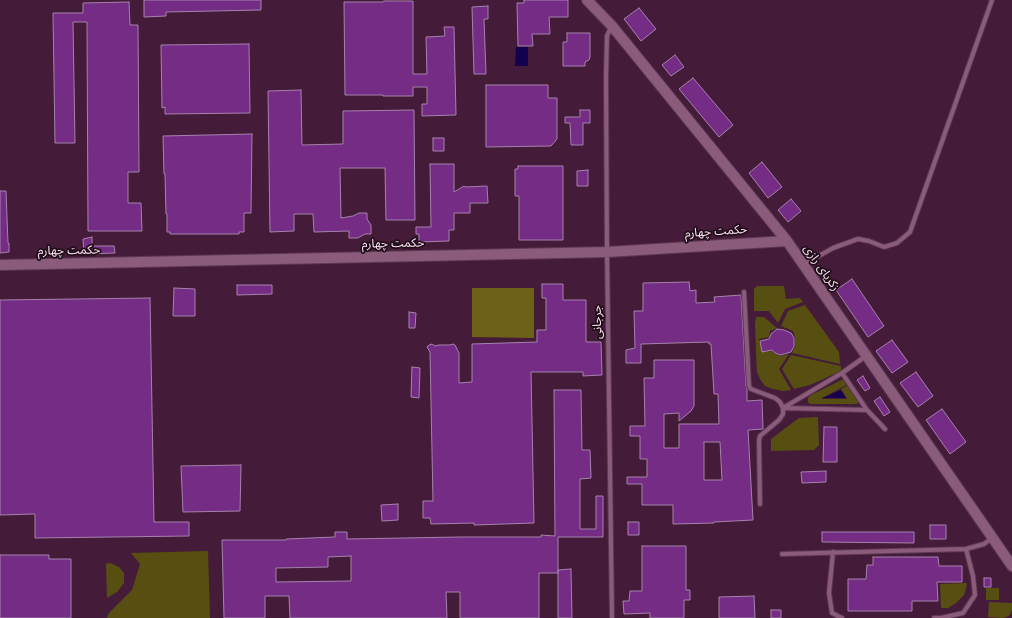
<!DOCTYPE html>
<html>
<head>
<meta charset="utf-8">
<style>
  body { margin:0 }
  canvas { display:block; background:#441b38 }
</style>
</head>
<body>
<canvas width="1012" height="618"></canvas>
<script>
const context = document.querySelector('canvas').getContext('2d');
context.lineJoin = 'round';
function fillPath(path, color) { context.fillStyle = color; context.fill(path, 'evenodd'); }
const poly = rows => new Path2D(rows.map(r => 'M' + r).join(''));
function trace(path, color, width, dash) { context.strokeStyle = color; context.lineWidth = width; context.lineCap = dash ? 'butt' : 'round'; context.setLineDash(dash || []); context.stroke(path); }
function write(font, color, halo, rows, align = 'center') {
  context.font = font + ' Poppins,"Noto Sans Arabic",sans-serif'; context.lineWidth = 3.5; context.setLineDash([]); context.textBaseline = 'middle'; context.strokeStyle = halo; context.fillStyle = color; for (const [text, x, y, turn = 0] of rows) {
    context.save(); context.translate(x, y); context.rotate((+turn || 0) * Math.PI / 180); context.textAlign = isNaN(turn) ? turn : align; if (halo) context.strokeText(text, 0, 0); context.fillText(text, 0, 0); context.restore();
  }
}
const green = poly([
  [757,286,784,286,786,299,800,298,803,302,785,309,778,323,769,311,754,311,754,289],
  [805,305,839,352,840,364,792,353,795,346,795,338,793,331,781,326,788,311],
  [756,317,764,317,777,328,770,331,769,337,759,339,762,352,772,351,775,354,780,356,789,354,779,369,791,390,783,391,773,389,765,386,760,379,757,372,756,353,755,324],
  [791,355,841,366,841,371,810,385,794,389,782,369],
  [844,379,846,385,821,399,847,399,841,389,848,385,858,401,858,403,856,404,810,404,808,402,808,398,811,395],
  [818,417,819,445,814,450,771,451,771,439,799,418],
  [205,551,208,551,210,618,107,618,109,613,132,590,140,564,131,553],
  [110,563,119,567,124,573,124,583,117,592,107,598,106,564],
  [967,583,966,588,964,595,956,603,948,608,941,608,940,584],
  [986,588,999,588,999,600,986,600],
  [989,602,1012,603,1012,610,1009,616,1003,618,988,617]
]);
const forest = poly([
  [472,288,534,288,534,338,472,337]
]);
const water = poly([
  [516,47,528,47,528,66,515,66],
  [841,390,846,398,822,398]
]);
const building = poly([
  [144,0,261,0,261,10,166,12,166,16,144,17,144,0],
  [524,0,568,0,568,17,549,17,550,34,532,34,533,46,518,46,517,3,524,3,524,0],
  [384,1,413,1,413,74,427,74,426,37,445,36,444,27,454,27,456,115,422,116,422,104,427,104,427,87,413,87,413,96,383,96,383,95,345,95,344,2,383,2,384,1],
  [129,2,130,25,138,25,139,172,128,172,128,203,141,203,142,231,88,231,87,22,73,22,75,143,55,143,53,13,83,13,83,3,129,2],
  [488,6,488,19,484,19,486,74,474,74,472,7,488,6],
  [639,8,656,29,641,41,624,19,639,8],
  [567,33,590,33,590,57,589,60,585,62,585,66,563,66,563,42,567,42,567,33],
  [249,44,250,113,165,114,165,107,162,108,161,45,249,44],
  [675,55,684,67,671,76,662,65,675,55],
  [693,78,733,125,719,137,679,89,693,78],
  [486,85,548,85,548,98,557,98,557,139,551,146,486,147,486,85],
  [301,90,302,145,343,144,343,111,414,110,415,220,386,220,385,168,340,168,341,218,353,216,359,213,367,213,367,219,371,225,371,234,365,234,358,238,349,238,349,231,314,232,313,214,294,214,294,231,270,232,268,91,301,90],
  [580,110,590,110,590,123,583,123,583,145,571,145,570,123,565,123,565,117,580,117,580,110],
  [252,134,251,213,244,213,244,232,239,232,239,234,170,234,170,232,167,232,167,214,166,214,165,174,164,174,163,136,252,134],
  [433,138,444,138,444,151,433,151,433,138],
  [762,162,782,187,768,198,749,173,762,162],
  [430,164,454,164,454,192,464,186,465,187,487,186,488,203,470,203,470,213,454,213,454,230,449,230,449,241,419,242,419,234,416,234,416,227,431,227,430,164],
  [518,166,563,166,563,240,519,240,519,196,515,196,515,169,518,169,518,166],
  [588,170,588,186,577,186,577,171,588,170],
  [0,191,6,191,8,243,9,243,9,252,0,253,0,191],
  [791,199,801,211,788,222,778,210,791,199],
  [92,237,92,246,114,246,115,253,84,254,83,239,92,237],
  [852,279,884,326,868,337,836,290,852,279],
  [689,282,690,291,696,290,696,303,715,302,714,297,741,295,746,386,747,389,747,401,762,400,763,429,748,430,753,520,714,522,714,523,673,524,673,505,642,505,642,484,627,484,627,477,647,477,647,459,640,459,640,436,630,436,630,426,645,426,644,378,654,378,654,360,694,360,694,406,691,411,679,421,679,413,664,414,664,448,679,448,679,424,719,424,718,394,714,394,711,344,709,344,709,342,641,344,641,363,626,363,626,350,635,348,634,311,643,311,643,283,689,282],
  [704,442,720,442,722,480,704,480,704,442],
  [542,284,563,284,563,300,586,300,586,342,601,342,602,375,583,376,583,372,531,372,534,523,474,525,474,523,431,524,430,518,423,518,423,501,433,501,430,352,427,347,429,345,432,344,435,346,439,345,450,345,453,344,455,345,459,353,459,383,472,382,472,344,537,342,537,330,546,330,546,298,542,298,542,284],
  [237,285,272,285,272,294,237,295,237,285],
  [174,288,195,289,195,316,173,316,174,288],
  [150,298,154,522,189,522,189,536,35,538,35,514,0,515,0,300,150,298],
  [409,312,416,313,415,328,409,328,409,312],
  [777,329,784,330,791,333,794,338,794,346,791,352,780,355,775,353,772,350,762,352,760,341,769,339,771,334,777,329],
  [892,340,908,362,892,373,876,351,892,340],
  [412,367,420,368,419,398,411,397,412,367],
  [916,372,933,396,918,407,900,383,916,372],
  [863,376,870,388,865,391,857,380,863,376],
  [554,390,581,390,582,450,590,450,591,478,580,479,580,529,596,529,596,496,603,496,603,537,558,537,558,573,539,573,539,618,460,618,460,592,446,592,447,618,290,618,289,596,265,596,265,618,224,618,222,540,286,540,286,539,335,537,335,532,347,532,347,539,460,537,541,537,541,535,555,536,554,390],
  [351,556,351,581,276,582,276,568,328,567,328,557,351,556],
  [880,397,890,412,884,416,874,401,880,397],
  [942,409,966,442,950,454,926,420,942,409],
  [824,427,837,427,837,462,823,462,824,427],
  [241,465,240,511,183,512,181,466,241,465],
  [826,471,826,482,802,483,801,472,826,471],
  [398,504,398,520,382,521,381,505,398,504],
  [628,522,639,522,639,535,628,535,628,522],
  [930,525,946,525,946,539,930,539,930,525],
  [822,532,914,532,914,543,822,542,822,532],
  [642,546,686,546,686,590,690,590,690,600,684,600,684,618,650,618,650,613,624,614,623,601,629,601,630,591,642,591,642,546],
  [0,555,49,555,49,559,71,559,71,618,0,618,0,555],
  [873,557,938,557,939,566,962,566,962,582,937,582,938,601,912,601,912,611,848,611,848,579,866,579,867,565,873,565,873,557],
  [571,569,572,618,558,618,558,570,571,569],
  [984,578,991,578,991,587,984,587,984,578],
  [754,596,755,618,719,618,719,597,754,596],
  [771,610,781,610,781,618,771,618,771,610]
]);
const service = poly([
  [611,27,607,36,606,76,607,252,612,618],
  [803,265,833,248,858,239,869,241,884,247,897,243,910,232,992,0],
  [744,292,749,386,751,389,775,398,780,402,783,408,783,414,779,420,760,436,759,440,760,504],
  [842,373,867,410,885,429],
  [783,408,842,373,866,356],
  [784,408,867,410],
  [833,552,829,593,832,613,842,618],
  [782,554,966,549,984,544,992,538],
  [934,618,941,618,963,613,975,595,973,576,966,549]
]);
const tertiary = poly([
  [587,0,612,26,787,241,1012,566],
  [0,265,607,252,787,241]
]);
const streetNames = [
  ["حکمت چهارم",716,232,-4],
  ["حکمت چهارم",393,244,-1],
  ["حکمت چهارم",69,251,-1],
  ["زکریای رازی",821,268,55],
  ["جرجانی",598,322,-91]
];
fillPath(green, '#574e11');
fillPath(forest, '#6c6117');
fillPath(water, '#14004c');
fillPath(building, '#752c84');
trace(building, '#a582ad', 1);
trace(service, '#5c3952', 6);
trace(tertiary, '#5c3952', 12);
trace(service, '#8a5b7a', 4);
trace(tertiary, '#8a5b7a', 10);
write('12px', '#ffe3f4', '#200e1a', streetNames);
</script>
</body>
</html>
